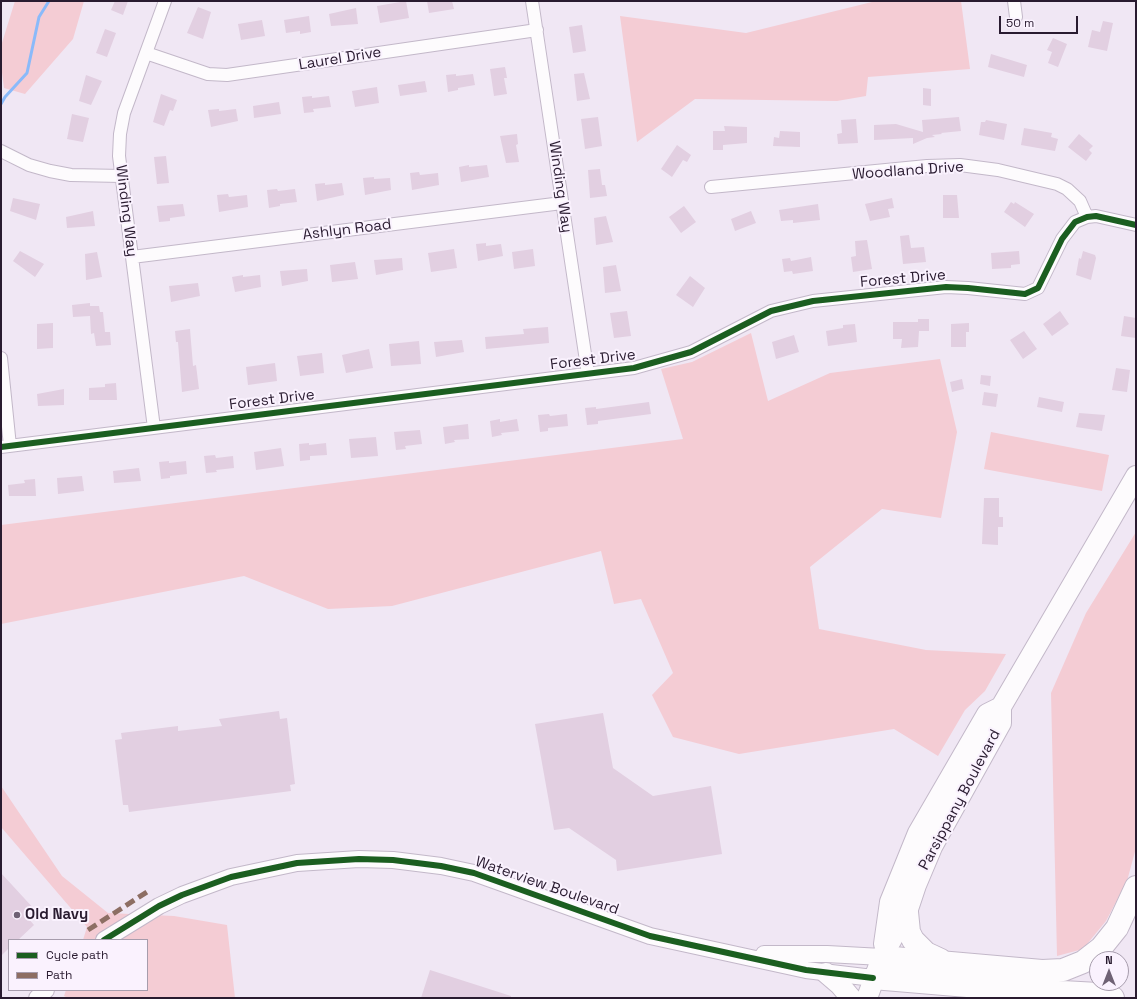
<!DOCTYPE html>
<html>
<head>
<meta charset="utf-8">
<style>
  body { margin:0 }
  #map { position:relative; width:1137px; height:999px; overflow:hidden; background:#f0e7f4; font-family:"Space Grotesk",sans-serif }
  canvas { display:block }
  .frame { position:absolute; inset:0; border:2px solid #291b30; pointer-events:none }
  .legend { position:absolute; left:8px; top:939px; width:140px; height:52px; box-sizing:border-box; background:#faf2fe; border:1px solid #a69cac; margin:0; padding:5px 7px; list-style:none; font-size:12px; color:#291b30 }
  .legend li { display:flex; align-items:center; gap:8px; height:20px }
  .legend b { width:20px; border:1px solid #a69cac }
  .north { position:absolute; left:1089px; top:951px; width:40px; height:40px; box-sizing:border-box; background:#faf2fe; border:1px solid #a69cac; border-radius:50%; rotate:0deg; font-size:11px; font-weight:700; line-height:16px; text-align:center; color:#291b30 }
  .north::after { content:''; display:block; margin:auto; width:14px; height:18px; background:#6f6275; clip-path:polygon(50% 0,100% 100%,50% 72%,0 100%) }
  .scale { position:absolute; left:999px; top:16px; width:79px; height:18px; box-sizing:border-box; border:2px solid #291b30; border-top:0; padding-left:5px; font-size:12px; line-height:14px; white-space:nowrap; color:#291b30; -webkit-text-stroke:3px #faf2fe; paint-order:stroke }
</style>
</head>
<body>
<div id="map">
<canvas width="1137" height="999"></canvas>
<div class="frame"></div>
<ul class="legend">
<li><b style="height:5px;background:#1b5e20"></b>Cycle path</li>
<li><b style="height:5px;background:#8d6e63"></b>Path</li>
</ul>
<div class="north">N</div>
<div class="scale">50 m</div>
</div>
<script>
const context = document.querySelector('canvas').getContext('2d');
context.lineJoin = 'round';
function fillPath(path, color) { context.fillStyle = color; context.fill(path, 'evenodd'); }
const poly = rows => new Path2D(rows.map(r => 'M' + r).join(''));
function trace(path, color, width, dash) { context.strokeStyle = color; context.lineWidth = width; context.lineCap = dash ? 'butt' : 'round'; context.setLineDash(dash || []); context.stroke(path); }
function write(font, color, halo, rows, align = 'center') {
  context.font = font + ' "Space Grotesk",sans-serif'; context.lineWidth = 4; context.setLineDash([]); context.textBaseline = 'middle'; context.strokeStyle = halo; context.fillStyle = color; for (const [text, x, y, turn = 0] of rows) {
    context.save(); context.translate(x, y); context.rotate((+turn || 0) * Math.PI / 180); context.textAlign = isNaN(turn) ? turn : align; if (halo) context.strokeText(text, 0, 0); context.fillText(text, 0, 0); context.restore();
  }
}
const green = poly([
  [15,1,84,1,73,39,25,94,4,88,1,65,1,46],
  [876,1,961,1,970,69,868,77,866,96,837,101,695,99,637,142,620,16,746,33],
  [751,333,768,401,830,373,940,359,957,432,941,518,882,509,810,567,819,629,926,650,1006,654,985,691,965,710,938,756,894,729,739,754,673,737,652,695,673,673,641,599,614,604,601,551,392,606,328,609,244,576,1,624,1,525,683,439,661,369,692,362],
  [991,432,1109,455,1102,491,984,469],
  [1136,532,1136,848,1127,881,1106,921,1083,949,1057,956,1051,693,1086,613],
  [1,786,62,876,108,913,174,916,227,925,235,998,68,998,64,996,66,990,147,990,147,940,83,940,87,927,1,827]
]);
const stream = poly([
  [1,104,5,97,27,73,39,17,49,1]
]);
const building = poly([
  [115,1,128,1,123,15,111,10],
  [406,1,409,18,380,23,377,6],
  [427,1,452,1,454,9,429,13],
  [198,7,211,12,203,39,187,33],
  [356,8,358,24,331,26,329,14],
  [309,16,311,32,300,34,300,31,286,33,284,20],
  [262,20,265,36,241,40,238,24],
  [1103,21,1113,23,1107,51,1088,47,1092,30,1100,32],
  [582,25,586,51,573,53,569,27],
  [105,29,116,33,107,57,96,53],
  [1053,38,1067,44,1058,67,1048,63,1052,52,1047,50],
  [991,54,1027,65,1024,77,988,67],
  [505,67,507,78,504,78,507,94,494,96,490,69],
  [584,73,590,99,577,101,574,74],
  [456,74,456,76,473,74,475,85,458,88,458,90,448,92,446,75],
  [86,75,102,81,91,105,79,101],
  [425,81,427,92,400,96,398,85],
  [377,87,379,103,355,107,352,91],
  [923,88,931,89,931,106,923,105],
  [161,94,177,100,173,111,170,110,164,126,153,122],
  [312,96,312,98,329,96,331,107,313,109,314,112,304,113,302,97],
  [279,102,281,114,254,118,253,106],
  [219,109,219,111,236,109,238,121,211,127,208,110],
  [72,114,89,118,83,142,67,139],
  [598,117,602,146,585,149,581,119],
  [959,117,961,131,941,133,942,134,932,135,935,137,927,138,913,144,913,138,874,140,874,125,896,124,923,132,922,120],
  [856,119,858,143,838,144,837,134,842,133,841,120],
  [986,120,1007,124,1004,140,979,135,981,122,985,122],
  [724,126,747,127,747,143,723,145,723,150,713,150,713,131,725,131],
  [1024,128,1052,133,1051,137,1058,139,1055,151,1021,145],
  [780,131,800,132,800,147,773,146,774,137,779,138],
  [517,134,518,144,516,145,519,162,506,163,500,136],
  [1079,134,1093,146,1089,150,1092,153,1086,161,1068,147],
  [677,145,691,155,687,162,683,160,672,177,661,169],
  [166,156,169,183,157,184,154,157],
  [469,165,469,167,487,165,489,177,461,182,459,167],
  [600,169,602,185,605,185,607,196,590,198,588,170],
  [419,172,420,175,438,173,439,185,412,190,410,173],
  [374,177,374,179,390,178,391,190,365,195,363,178],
  [325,183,325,185,342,183,344,195,317,201,315,184],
  [277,189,278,191,295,189,297,202,280,204,280,206,269,208,267,190],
  [228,194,229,197,247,195,248,207,219,212,217,195],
  [943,195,957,195,959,218,943,218],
  [13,198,40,204,36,220,10,211],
  [892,198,894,208,888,209,890,217,870,221,865,204],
  [1011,202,1014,204,1015,202,1034,214,1025,227,1004,212],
  [183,204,185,216,170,218,170,221,159,222,157,206],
  [818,204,820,220,793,223,793,220,781,221,779,210],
  [684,206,696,222,681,233,669,217],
  [93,211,95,226,67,228,66,217],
  [751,211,756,223,735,231,731,219],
  [606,216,613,242,596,245,594,218],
  [909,235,911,248,924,247,926,262,903,264,900,236],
  [867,240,872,269,853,272,851,257,856,256,855,241],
  [486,243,486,246,501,244,503,256,478,261,476,244],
  [454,249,457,268,431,272,428,253],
  [533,249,535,266,514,269,512,252],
  [20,251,44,264,35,277,13,261],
  [1019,251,1020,264,1011,265,1011,268,992,269,991,253],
  [1083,251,1095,255,1096,258,1091,280,1076,275,1079,258,1081,259],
  [97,252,102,277,86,280,85,254],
  [811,257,813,271,793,274,792,271,784,272,782,259,790,258,791,261],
  [402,258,403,270,376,275,374,260],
  [355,262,358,279,332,282,330,265],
  [616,265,621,291,605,293,603,267],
  [307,269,308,281,282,286,280,271],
  [243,275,243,277,260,275,261,287,235,292,232,277],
  [690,276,705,288,693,307,676,295],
  [198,283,200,296,171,302,169,286],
  [90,303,90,306,99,306,100,312,103,312,105,332,110,332,111,345,96,346,94,333,91,334,90,316,73,317,72,305],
  [627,311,631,336,614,338,610,313],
  [1060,311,1069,324,1052,336,1043,324],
  [1124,316,1136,318,1136,338,1121,336],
  [918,319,929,319,929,331,919,331,918,347,901,348,902,339,893,339,893,322,918,322],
  [53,323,53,348,37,349,37,324],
  [969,323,969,332,966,332,966,347,951,347,951,324],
  [855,324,857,342,828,346,826,331,843,328,843,325],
  [548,327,549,343,486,349,485,337,524,334,523,329],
  [190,329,193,366,196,365,199,389,182,392,178,342,176,342,175,331],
  [1024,331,1037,349,1023,359,1010,340],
  [794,335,799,352,776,359,772,342],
  [462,340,464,352,436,357,434,342],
  [419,341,421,364,391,366,389,344],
  [369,349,373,368,346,373,342,355],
  [322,353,324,373,300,376,297,356],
  [275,363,277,381,248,385,246,367],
  [1116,368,1130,370,1127,392,1112,390],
  [981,375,991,376,990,386,980,384],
  [962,379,964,389,952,392,950,382],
  [116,383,117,400,89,400,89,388,105,387,105,384],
  [64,389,64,405,38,406,37,394],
  [984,392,998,394,996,407,982,405],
  [1039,397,1064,402,1062,412,1037,407],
  [649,402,651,414,598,421,598,424,587,425,585,408,596,407,596,409],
  [1079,413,1105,415,1102,431,1076,427],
  [549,414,550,416,567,414,568,426,548,428,548,431,540,432,538,415],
  [500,419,500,422,517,419,519,431,501,433,502,435,492,437,490,421],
  [468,424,469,439,454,440,455,442,445,444,443,427],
  [420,430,422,444,405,446,406,449,396,450,394,432],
  [376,437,378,456,351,458,349,439],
  [309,443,309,445,326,443,327,455,310,456,310,460,300,461,299,444],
  [281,448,284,466,256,470,254,452],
  [215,455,216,458,233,456,234,468,216,470,217,472,206,473,204,456],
  [169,461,169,463,186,461,187,474,170,476,170,478,161,479,159,462],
  [139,468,141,481,114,483,113,471],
  [82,476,84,491,58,494,57,478],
  [35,479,36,496,9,496,8,485,25,483,24,480],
  [984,498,999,498,999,517,1003,517,1003,527,998,527,998,545,982,544],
  [279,711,280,719,287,718,295,784,290,785,291,791,129,812,128,805,123,805,115,740,122,739,121,733,178,726,178,731,222,726,219,719],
  [603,713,613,768,653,796,711,786,722,854,617,871,616,860,569,828,554,830,535,724],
  [1,873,36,911,28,918,34,925,18,940,9,940,9,948,1,956],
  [430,970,511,996,511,998,421,998]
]);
const minor = poly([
  [532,1,588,374],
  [1014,1,1016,17],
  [146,53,208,74,227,75,537,30],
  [1,151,29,165,50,171,71,175,122,176],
  [711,187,927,166,960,165,998,170,1057,184,1067,189,1080,201,1087,217],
  [132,257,562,203],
  [1,358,10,446],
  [154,428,119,156,120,134,124,113,165,1],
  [1,447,634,368,691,352,771,311,813,301,946,287,968,288,1025,294,1038,288,1062,239,1075,222,1087,217,1096,216,1136,225]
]);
const tertiary = poly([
  [104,940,159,906,182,895,231,877,297,863,359,859,393,860,441,866,474,873,650,936,806,970,873,978],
  [764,954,827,954,882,957],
  [37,998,46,990]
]);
const primary = poly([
  [884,944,890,902,918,833,987,714,1001,707],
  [826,973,840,985,851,998],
  [867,998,882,957,907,912,916,885,932,847,1001,723,1001,707,1136,476]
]);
const motorway = poly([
  [907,912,909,932,913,940,926,953,941,960],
  [882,957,1042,971,1063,970,1083,962,1101,948,1117,928,1136,887],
  [873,978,991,988,1098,994,1113,998]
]);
const quiet = poly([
  [88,930,150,890]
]);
const cycleway = poly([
  [1,447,634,368,691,352,771,311,813,301,946,287,968,288,1025,294,1038,288,1062,239,1075,222,1087,217,1096,216,1136,225],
  [104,940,159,906,182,895,231,877,297,863,359,859,393,860,441,866,474,873,650,936,806,970,873,978]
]);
const markers = [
  [17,915,4,"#6f6275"]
];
const streetNames = [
  ["Laurel Drive",340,59,-9],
  ["Woodland Drive",908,171,-4],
  ["Winding Way",560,187,82],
  ["Winding Way",126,211,83],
  ["Ashlyn Road",347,230,-7],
  ["Forest Drive",903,279,-5],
  ["Forest Drive",593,360,-7],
  ["Forest Drive",272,400,-7],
  ["Parsippany Boulevard",960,800,-62],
  ["Waterview Boulevard",547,886,19]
];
const poiNames = [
  ["Old Navy",25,915]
];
fillPath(green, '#f4ccd4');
trace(stream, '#8abafa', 3);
fillPath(building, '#e2cfe1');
trace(minor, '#c3b8c9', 14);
trace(tertiary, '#c3b8c9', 18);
trace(primary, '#c3b8c9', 22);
trace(motorway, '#c3b8c9', 24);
trace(minor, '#fdfbfd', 12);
trace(tertiary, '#fdfbfd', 16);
trace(primary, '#fdfbfd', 20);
trace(motorway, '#fdfbfd', 22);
trace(quiet, '#8d6e63', 5, [10, 5]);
trace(cycleway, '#1b5e20', 6);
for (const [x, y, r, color] of markers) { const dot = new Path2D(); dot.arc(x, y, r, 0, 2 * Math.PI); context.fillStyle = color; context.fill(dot); trace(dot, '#faf2fe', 1.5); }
write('15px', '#291b30', '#faf2fe', streetNames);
write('bold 15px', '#291b30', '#faf2fe', poiNames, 'left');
</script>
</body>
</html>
